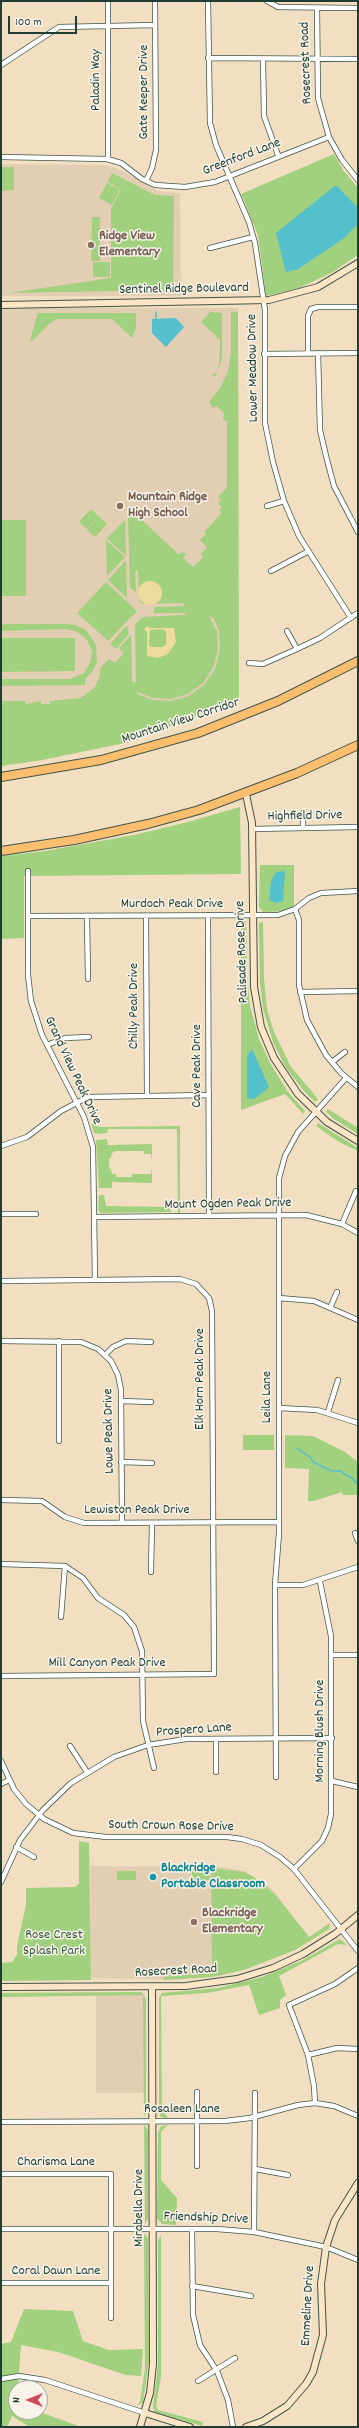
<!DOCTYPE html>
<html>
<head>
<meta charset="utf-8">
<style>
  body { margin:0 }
  #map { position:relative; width:359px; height:2428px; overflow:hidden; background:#f2dfc2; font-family:Dekko,sans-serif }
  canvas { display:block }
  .frame { position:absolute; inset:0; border:2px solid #1f3d34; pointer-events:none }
  .north { position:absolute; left:8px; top:2380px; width:40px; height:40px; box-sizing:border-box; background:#f7f3e8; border:1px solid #a1aaa0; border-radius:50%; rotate:270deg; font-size:11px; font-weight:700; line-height:16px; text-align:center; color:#1f3d34 }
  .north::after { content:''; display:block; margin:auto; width:14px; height:18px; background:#d1495b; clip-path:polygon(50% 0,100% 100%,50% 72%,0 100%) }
  .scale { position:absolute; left:8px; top:16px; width:69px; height:18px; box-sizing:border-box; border:2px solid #1f3d34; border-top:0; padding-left:5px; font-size:12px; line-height:14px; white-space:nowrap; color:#1f3d34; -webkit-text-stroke:3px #f7f3e8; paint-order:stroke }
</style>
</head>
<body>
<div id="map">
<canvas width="359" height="2428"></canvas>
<div class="frame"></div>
<div class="north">N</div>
<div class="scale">100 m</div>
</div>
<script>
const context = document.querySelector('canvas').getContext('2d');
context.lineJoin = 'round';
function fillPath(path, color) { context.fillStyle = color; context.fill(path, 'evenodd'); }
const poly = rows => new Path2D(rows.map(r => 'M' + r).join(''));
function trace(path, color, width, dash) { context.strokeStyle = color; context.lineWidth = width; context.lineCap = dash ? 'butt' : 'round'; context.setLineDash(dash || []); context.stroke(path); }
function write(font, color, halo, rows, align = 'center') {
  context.font = font + ' Dekko,sans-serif'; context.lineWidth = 3; context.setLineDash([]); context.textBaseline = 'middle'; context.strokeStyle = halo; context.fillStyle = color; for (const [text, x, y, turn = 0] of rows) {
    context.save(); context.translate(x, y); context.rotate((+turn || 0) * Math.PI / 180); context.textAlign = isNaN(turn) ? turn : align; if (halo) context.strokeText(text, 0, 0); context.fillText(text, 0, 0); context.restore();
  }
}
const built = poly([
  [1,164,104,165,117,168,158,191,180,193,181,296,1,296],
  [1,308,238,308,239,699,130,742,42,760,1,766],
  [90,1866,224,1867,244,1871,271,1888,312,1941,221,1975,173,1980,91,1978],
  [96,1995,145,1995,144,2093,96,2093]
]);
const green = poly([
  [334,154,343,170,358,188,358,255,331,273,299,288,266,296,258,235,241,194],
  [1,167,14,167,14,190,1,191],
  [112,173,155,195,174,196,173,290,9,293,111,278,111,209,121,189,108,182],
  [107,183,120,189,112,205,99,198],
  [92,217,100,217,100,261,91,261],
  [93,262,110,262,110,277,93,277],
  [210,312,222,313,222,359,215,377,212,374,216,374,219,364,220,340,201,322],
  [231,312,238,312,239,699,130,742,42,760,1,766,1,701,25,701,26,704,41,701,41,704,50,704,50,701,81,698,95,687,99,678,101,667,109,659,115,663,124,653,119,648,131,635,132,682,136,682,135,625,142,617,185,615,185,613,154,613,154,607,184,606,184,603,142,604,139,601,138,570,135,571,136,592,130,588,128,517,138,516,178,554,183,552,186,554,183,558,193,567,203,557,201,554,207,547,200,540,206,534,204,532,222,513,219,510,222,507,218,503,221,499,218,497,227,487,227,421,223,420,224,413,217,406,213,408,209,402,220,388,228,371,231,352],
  [209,615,214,619,219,631,220,650,215,669,204,685,189,696,171,701,153,700,137,694,137,692,153,698,171,699,188,694,203,683,213,668,218,650,217,632],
  [38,313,136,313,136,328,132,338,112,319,58,319,50,323,32,341,30,340],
  [91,509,107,524,95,537,87,530,98,517,87,529,79,522],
  [1,520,26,520,26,596,1,596],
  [125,520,126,556,107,538],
  [106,540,125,557,107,576],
  [126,560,127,598,108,580],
  [106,582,137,611,108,641,77,613],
  [66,624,75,625,86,630,96,645,97,662,93,670,85,680,85,685,1,686,1,679,70,679,84,673,90,663,92,651,87,640,78,632,66,629,1,631,1,625,4,624],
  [127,625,129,634,116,649,110,644],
  [1,638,75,638,75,671,1,672],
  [240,807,241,874,24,876,24,938,1,939,1,856,45,851,134,835,188,822],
  [260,865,294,865,294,907,284,911,263,912,259,907],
  [241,921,246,921,247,976,250,1006,259,1039,270,1063,288,1092,305,1111,303,1114,285,1094,241,1110],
  [263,922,264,978,267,1009,274,1032,291,1067,318,1099,315,1102,304,1091,286,1068,273,1042,263,1008,260,982,259,923],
  [328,1109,358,1128,358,1134,334,1119,326,1112],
  [91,1123,99,1127,180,1126,180,1213,178,1213,177,1129,108,1129,107,1133,100,1134,94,1133],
  [318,1123,358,1148,358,1151,339,1142,316,1126],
  [107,1139,108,1145,152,1144,152,1161,151,1154,144,1154,144,1151,116,1151,112,1153,111,1158,109,1159,109,1168,111,1169,112,1174,116,1174,116,1177,132,1177,132,1174,151,1174,152,1166,152,1183,112,1182,112,1188,99,1188,96,1140],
  [99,1195,104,1195,106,1206,171,1207,171,1212,101,1213,98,1210],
  [243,1435,274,1435,274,1450,243,1450],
  [285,1435,313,1436,345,1452,358,1462,358,1495,343,1495,342,1492,314,1501,308,1501,309,1469,285,1468],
  [79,1841,89,1843,91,1980,1,1981,1,1963,12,1962,17,1955,17,1946,26,1905,26,1888,75,1887,79,1883],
  [211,1868,245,1872,263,1883,279,1899,309,1937,330,1923,329,1929,295,1950,244,1970,212,1977,163,1980,164,1977,212,1973],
  [192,1870,210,1870,210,1880,192,1880],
  [117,1871,136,1871,136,1880,117,1880],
  [340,1939,347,1945,338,1944,279,1976,286,1995,280,2000,280,2008,259,2015,249,1985,207,1993,161,1996,162,2109,168,2118,161,2117,159,2113,159,1998,162,1993,218,1988,262,1977,301,1961],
  [141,1992,145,1995,1,1997,1,1993],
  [143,1996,146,1999,146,2112,144,2117],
  [144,2125,148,2130,148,2219,145,2224],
  [168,2125,161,2132,161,2180,177,2198,176,2225,162,2224,157,2218,158,2133,161,2126],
  [144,2233,148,2238,149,2360,143,2402,137,2406,140,2402,145,2369],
  [161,2236,161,2376,156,2406,158,2410,203,2422,202,2426,155,2412,153,2407,158,2365,158,2240],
  [24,2309,73,2311,83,2341,109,2350,143,2349,141,2376,126,2375,58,2352,21,2345,16,2412,40,2412,81,2427,30,2427,12,2416,7,2427,1,2427,1,2344,11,2342]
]);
const sand = poly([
  '138 593a12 12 0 1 1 24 0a12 12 0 1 1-24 0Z',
  [147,626,150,628,174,628,176,642,168,654,158,658,147,656,147,632,144,629],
  [150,630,163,629,166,632,166,644,163,647,151,647,149,645]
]);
const water = poly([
  [336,185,358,208,358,224,343,239,298,269,286,272,276,233],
  [176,318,184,327,166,347,152,333,152,319],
  [285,871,283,901,276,903,269,900,271,881,276,872],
  [252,1049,269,1087,254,1099,247,1098,247,1056]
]);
const stream = poly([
  [156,319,156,312],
  [297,1448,311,1458,313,1462,332,1471,340,1471,353,1479,358,1485]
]);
const street = poly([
  [108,1,108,159],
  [208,1,210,123,216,145,249,222,255,243,265,310,265,423,273,462,284,501,299,536,351,618],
  [267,1,278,7,358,8],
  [317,8,318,98,329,137,342,160,358,180],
  [208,58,358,59],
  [263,60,264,116,278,155],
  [1,65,59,27,155,25],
  [1,157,107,159,121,163,142,179,155,185,185,187,215,182,329,137],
  [146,181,152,168,156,150,155,1],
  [210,248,253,237],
  [308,353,308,316,311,309,318,307,358,307],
  [318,353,320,430,326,456,334,486,358,532],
  [264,354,358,353],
  [267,506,284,501],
  [271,571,307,552],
  [287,631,297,649],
  [249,663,263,664,297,649,320,638,358,613],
  [303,813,303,828],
  [252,829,358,827],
  [28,871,28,975,31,1001,42,1035,84,1117,93,1147,95,1280],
  [295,909,299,920,299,985,307,1020,326,1055,341,1073,358,1087],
  [208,915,209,1216],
  [28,916,278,915,295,909,309,898,321,893,358,891],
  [87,916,88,979],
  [146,916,147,1095],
  [300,992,358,991],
  [47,1045,65,1038,89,1037],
  [332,1062,345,1052],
  [1,1146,27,1137,61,1111,88,1097,209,1095],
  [1,1214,36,1214],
  [94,1217,306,1215,342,1224,358,1233],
  [342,1224,356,1191],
  [1,1281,180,1279,196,1284,209,1298,212,1311,214,1674,1,1676],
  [279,1298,314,1301,358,1320],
  [330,1308,337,1292],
  [1,1341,81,1342,98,1349,111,1361,118,1375,121,1390,122,1523],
  [105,1355,113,1347,126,1341,151,1342],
  [121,1401,151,1402],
  [279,1408,317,1410,358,1423],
  [328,1412,338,1380],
  [59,1441,59,1341],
  [121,1462,152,1463],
  [1,1500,42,1501,65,1517,84,1523,279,1522],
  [355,1533,358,1541],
  [1,1564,65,1566,83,1578,98,1598,124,1615,134,1627,142,1651,143,1721,154,1768],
  [151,1572,152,1523],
  [275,1585,303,1585,358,1567],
  [61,1617,65,1566],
  [331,1655,358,1655],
  [216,1739,216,1772],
  [70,1746,87,1772],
  [1,1761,14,1789,26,1804,44,1819,73,1833,106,1837,227,1837,242,1839,261,1845,280,1857,294,1869,358,1951],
  [276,1777,275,1585,279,1533,279,1178,285,1156,298,1132,346,1078],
  [332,1781,358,1787],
  [1,1784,9,1780],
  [16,1847,34,1857],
  [294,1869,322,1841,328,1828,331,1814,331,1636,320,1582],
  [1,1882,20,1840,43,1810,71,1783,114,1757,148,1745,186,1739,332,1738],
  [308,2055,337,2048,358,2049],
  [197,2092,197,2166],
  [315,2103,314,2086,308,2055,289,2005,335,1984,358,1968],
  [1,2122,225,2121,250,2118,298,2105,315,2103,334,2106,358,2116],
  [255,2169,288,2175],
  [1,2174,111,2174,111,2318],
  [1,2229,217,2229,254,2232,326,2247,358,2260],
  [192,2229,193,2315,200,2345,217,2371,228,2400,233,2427],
  [254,2232,255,2093],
  [1,2283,111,2283],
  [192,2286,251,2296],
  [1,2379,19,2376,45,2380,145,2413],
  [198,2381,235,2358]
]);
const secondary = poly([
  [1,305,269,300,318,287,358,263],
  [246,794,252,823,254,987,261,1027,274,1058,298,1094,327,1122,358,1141],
  [1,1987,186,1986,237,1979,273,1968,303,1954,335,1934,358,1915],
  [145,2413,190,2427],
  [140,2427,150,2393,153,2364,152,1987],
  [246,2427,263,2421,287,2406,306,2384,313,2372,323,2335,321,2284,326,2247,335,2220,358,2183]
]);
const highway = poly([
  [1,777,101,760,198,733,278,701,358,661],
  [1,851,74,840,148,824,199,810,297,773,358,745]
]);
const markers = [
  [91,245,4,"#8d6e63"],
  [120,506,4,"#8d6e63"],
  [153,1877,4,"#0f9aa8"],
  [194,1922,4,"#8d6e63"]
];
const streetNames = [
  ["Rosecrest Road",307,63,-92],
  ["Paladin Way",97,80,-90],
  ["Gate Keeper Drive",145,92,-90],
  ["Greenford Lane",242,158,-21],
  ["Sentinel Ridge Boulevard",184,290,-1],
  ["Lower Meadow Drive",254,368,-91],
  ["Mountain View Corridor",181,722,-18],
  ["Highfield Drive",305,817,-1],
  ["Murdoch Peak Drive",172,905],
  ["Palisade Rose Drive",243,952,-92],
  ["Chilly Peak Drive",135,1006,-90],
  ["Cave Peak Drive",198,1066,-90],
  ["Grand View Peak Drive",72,1071,65],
  ["Mount Ogden Peak Drive",228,1205,-1],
  ["Elk Horn Peak Drive",201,1379,-90],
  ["Leila Lane",268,1397,-90],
  ["Lowe Peak Drive",110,1431,-91],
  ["Lewiston Peak Drive",137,1511],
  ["Mill Canyon Peak Drive",107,1664],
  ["Prospero Lane",194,1731,-4],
  ["Morning Blush Drive",321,1731,-90],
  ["South Crown Rose Drive",171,1827,1],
  ["Rosecrest Road",176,1972,-3],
  ["Rosaleen Lane",182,2110],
  ["Charisma Lane",56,2163],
  ["Mirabella Drive",140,2208,-90],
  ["Friendship Drive",206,2219,2],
  ["Coral Dawn Lane",56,2272],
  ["Emmeline Drive",309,2306,-87]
];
const educationNames = [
  ["Ridge View",99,237],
  ["Elementary",99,253],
  ["Mountain Ridge",128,498],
  ["High School",128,514],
  ["Blackridge",202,1914],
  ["Elementary",202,1930]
];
const cultureNames = [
  ["Blackridge",161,1869],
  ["Portable Classroom",161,1885]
];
const parkNames = [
  ["Rose Crest",54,1936],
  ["Splash Park",54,1952]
];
fillPath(built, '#e2ceb3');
fillPath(green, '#a1d07e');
fillPath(sand, '#eeda9e');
fillPath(water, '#53c0cb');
trace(stream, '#53c0cb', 1.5);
trace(street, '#3f5549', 6);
trace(secondary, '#3f5549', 8);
trace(highway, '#3f5549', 10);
trace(street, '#fff', 4.5);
trace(secondary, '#fde5c5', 6);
trace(highway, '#fbbd6e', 8);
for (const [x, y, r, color] of markers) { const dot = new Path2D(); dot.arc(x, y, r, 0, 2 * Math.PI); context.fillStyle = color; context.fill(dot); trace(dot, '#f7f3e8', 1.5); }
write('14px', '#1f3d34', '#f7f3e8', streetNames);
write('bold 14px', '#785e54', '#f7f3e8', educationNames, 'left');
write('bold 14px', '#0d838f', '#f7f3e8', cultureNames, 'left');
write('14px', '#395a43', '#f7f3e8', parkNames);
</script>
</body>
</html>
